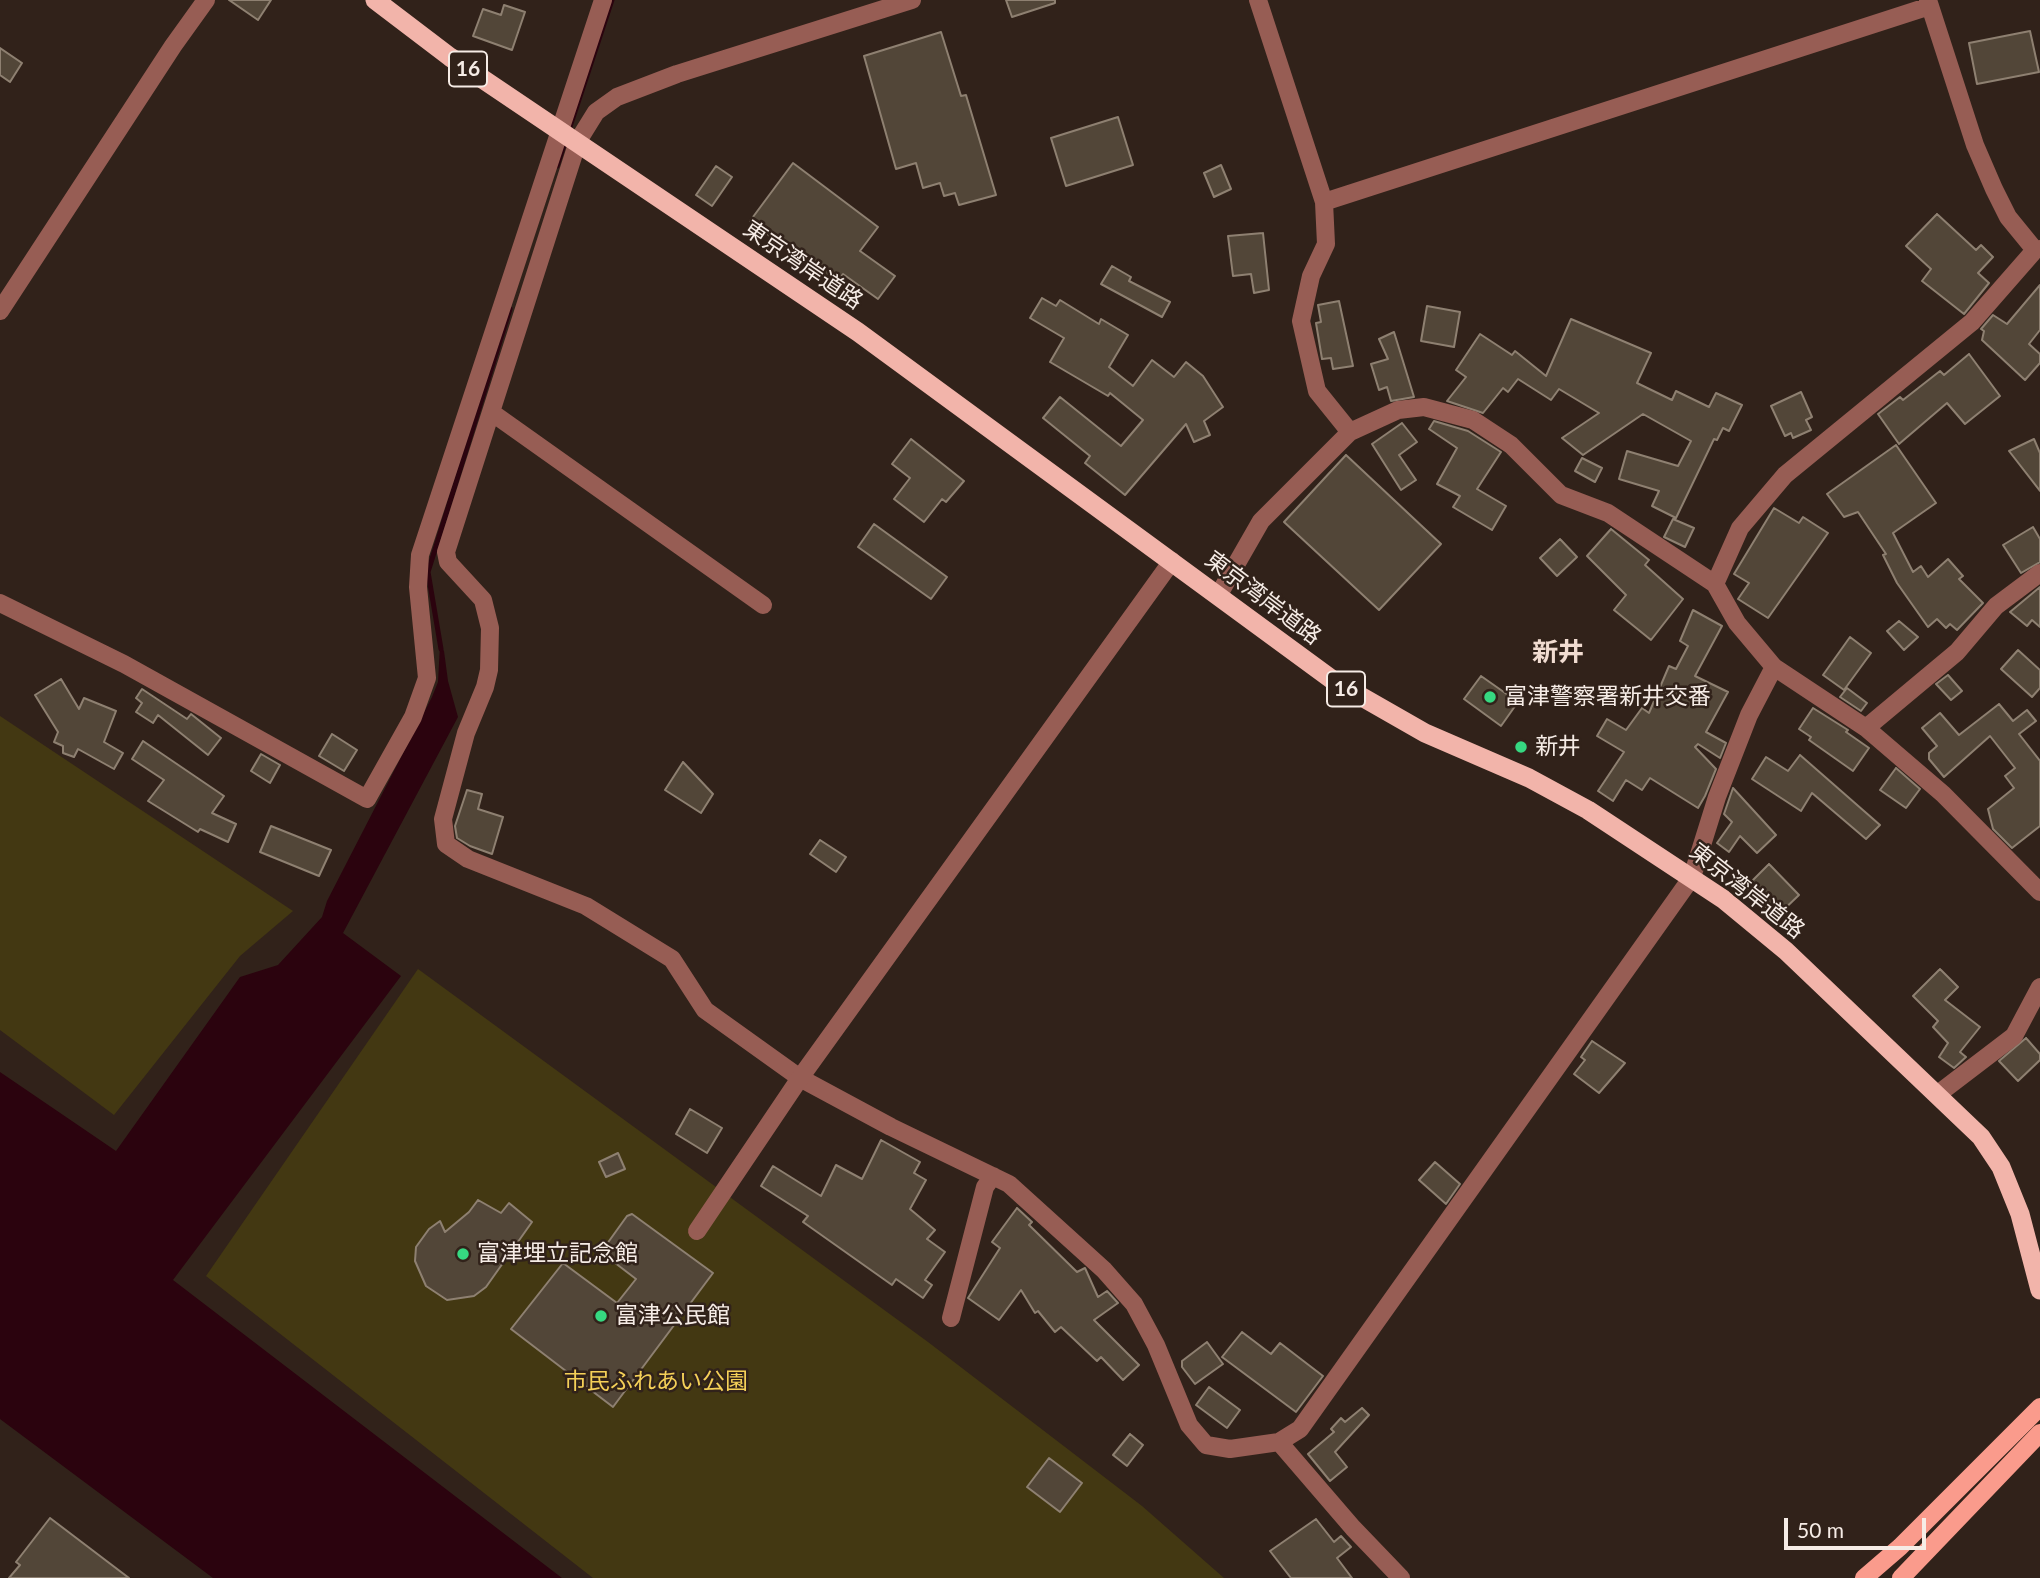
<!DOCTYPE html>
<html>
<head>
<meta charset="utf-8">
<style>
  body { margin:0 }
  #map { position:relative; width:2040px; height:1578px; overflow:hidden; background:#31221a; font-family:Lato,sans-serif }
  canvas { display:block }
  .scale { position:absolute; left:1784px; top:1518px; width:142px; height:32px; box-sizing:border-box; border:4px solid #f6ece6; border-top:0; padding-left:9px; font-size:21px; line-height:24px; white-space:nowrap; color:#f6ece6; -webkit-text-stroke:5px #31221a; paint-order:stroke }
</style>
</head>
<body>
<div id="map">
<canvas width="2040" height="1578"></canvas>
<div class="scale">50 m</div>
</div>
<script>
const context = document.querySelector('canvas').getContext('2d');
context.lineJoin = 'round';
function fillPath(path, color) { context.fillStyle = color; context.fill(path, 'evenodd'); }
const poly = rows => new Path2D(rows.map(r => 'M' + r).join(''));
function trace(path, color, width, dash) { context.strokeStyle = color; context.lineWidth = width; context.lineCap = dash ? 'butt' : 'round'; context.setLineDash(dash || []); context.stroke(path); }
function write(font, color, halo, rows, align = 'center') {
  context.font = font + ' Lato,"Noto Sans JP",sans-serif'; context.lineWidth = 5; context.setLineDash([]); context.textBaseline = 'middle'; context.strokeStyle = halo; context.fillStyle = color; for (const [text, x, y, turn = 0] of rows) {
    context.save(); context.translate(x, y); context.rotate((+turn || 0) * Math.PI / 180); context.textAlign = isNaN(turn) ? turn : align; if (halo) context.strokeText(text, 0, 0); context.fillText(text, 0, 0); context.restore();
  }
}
const green = poly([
  [0,716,293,911,240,956,114,1115,0,1030],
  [418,969,928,1342,1142,1506,1224,1578,593,1578,206,1276]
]);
const water = poly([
  [440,645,444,651,448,681,458,717,343,933,401,976,173,1280,562,1578,213,1578,0,1419,0,1072,116,1151,240,977,278,965,322,917,327,901,432,697,438,682]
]);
const stream = poly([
  [557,166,612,0],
  [441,649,428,572,510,309]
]);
const building = poly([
  [229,0,271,0,258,20,229,0],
  [1006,0,1055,0,1055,3,1012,17,1006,0],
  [504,5,525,12,512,50,473,36,483,9,501,15,504,5],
  [2030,31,2039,72,1977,84,1969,43,2030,31],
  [941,32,961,96,966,95,996,195,959,205,955,193,944,196,940,183,923,188,916,163,896,169,864,56,941,32],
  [0,48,22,63,10,82,0,75,0,48],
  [1118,117,1133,165,1066,186,1051,138,1118,117],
  [793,163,878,227,860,251,895,276,878,299,843,274,835,285,750,221,793,163],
  [1221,165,1231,189,1214,197,1204,173,1221,165],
  [716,166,732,177,712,206,696,195,716,166],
  [1937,214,1976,250,1981,245,1993,257,1978,273,1989,283,1964,314,1922,281,1931,269,1906,246,1937,214],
  [1263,233,1269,290,1254,293,1251,274,1233,276,1228,236,1263,233],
  [1112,266,1131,277,1129,281,1170,302,1162,317,1101,284,1112,266],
  [2040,285,2040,330,2029,344,2040,354,2040,363,2025,380,1982,340,1984,331,1981,329,1993,315,2007,324,2040,285],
  [1042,298,1056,306,1060,300,1099,324,1101,319,1128,335,1109,367,1133,386,1152,360,1174,377,1186,362,1203,376,1223,407,1204,421,1210,435,1194,442,1186,424,1125,495,1085,463,1090,456,1043,418,1060,397,1121,446,1143,420,1110,393,1108,396,1050,362,1064,338,1030,318,1042,298],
  [1339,301,1353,366,1333,369,1331,358,1322,359,1316,323,1321,322,1318,305,1339,301],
  [1427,306,1460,312,1454,347,1421,341,1427,306],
  [1571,319,1651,353,1637,383,1672,400,1676,391,1709,407,1716,393,1742,405,1729,431,1723,428,1717,440,1714,439,1676,518,1652,506,1659,491,1619,479,1627,451,1678,466,1691,441,1643,414,1583,455,1562,438,1599,413,1559,389,1551,400,1518,379,1508,392,1503,388,1483,413,1447,401,1466,377,1456,370,1480,334,1512,355,1515,351,1546,376,1571,319],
  [1394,332,1414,397,1391,401,1387,387,1379,390,1371,364,1388,359,1379,339,1394,332],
  [1969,354,2000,396,1965,424,1947,403,1899,444,1878,414,1900,397,1903,400,1940,371,1944,375,1969,354],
  [1801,392,1812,417,1806,420,1811,430,1793,438,1791,433,1785,436,1771,406,1801,392],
  [1434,421,1468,431,1501,452,1477,489,1506,506,1492,530,1453,507,1460,496,1437,484,1457,448,1429,429,1434,421],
  [1402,423,1417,442,1399,455,1416,480,1401,490,1372,444,1402,423],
  [911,439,964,481,946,502,942,499,924,522,894,499,910,478,892,464,911,439],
  [2034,439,2040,453,2040,491,2009,451,2034,439],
  [1896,445,1936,503,1893,533,1913,572,1921,566,1928,577,1948,559,1963,576,1959,579,1983,603,1957,630,1950,624,1946,628,1937,619,1928,627,1897,583,1883,555,1886,554,1858,512,1844,517,1827,494,1896,445],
  [1346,455,1441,544,1379,610,1284,522,1346,455],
  [1582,458,1602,468,1595,482,1575,471,1582,458],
  [1774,508,1799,523,1803,517,1828,533,1768,618,1738,599,1749,583,1734,574,1774,508],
  [1673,519,1694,528,1685,547,1664,537,1673,519],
  [874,524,947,577,931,599,858,547,874,524],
  [2033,527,2040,539,2040,562,2021,573,2003,545,2033,527],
  [1611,529,1649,560,1645,565,1683,599,1651,640,1614,610,1626,595,1587,556,1611,529],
  [1560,539,1577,557,1557,576,1540,558,1560,539],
  [2040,587,2040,627,2032,620,2027,626,2010,612,2040,587],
  [1693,610,1722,626,1695,676,1728,692,1706,732,1726,743,1720,758,1698,744,1695,747,1716,769,1705,796,1698,808,1650,778,1642,790,1626,780,1613,801,1598,791,1624,752,1597,736,1607,719,1626,730,1642,708,1649,713,1669,666,1676,669,1688,646,1680,641,1693,610],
  [1899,621,1918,637,1904,650,1887,631,1899,621],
  [1850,637,1871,653,1844,690,1823,675,1850,637],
  [2018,650,2040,670,2040,688,2032,697,2001,669,2018,650],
  [1948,675,1962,691,1951,700,1936,684,1948,675],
  [1481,676,1518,702,1501,726,1464,699,1481,676],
  [61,679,79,709,84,698,116,711,104,742,123,753,114,769,78,749,74,757,63,753,63,746,54,742,58,732,35,695,61,679],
  [1847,688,1867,703,1861,711,1840,697,1847,688],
  [142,689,187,719,191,714,221,738,208,755,158,715,153,723,136,712,142,703,136,698,142,689],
  [1999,704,2013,721,2027,710,2036,721,2019,734,2040,761,2040,826,2012,848,1993,829,1988,809,2014,788,2005,776,2015,768,1990,736,1944,777,1929,759,1929,753,1937,746,1922,728,1940,713,1959,735,1999,704],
  [1813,708,1848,730,1846,732,1869,748,1853,771,1809,740,1811,737,1799,729,1813,708],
  [332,734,357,750,344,771,319,756,332,734],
  [143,741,224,796,212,813,236,824,228,842,200,829,198,832,148,801,164,780,132,759,143,741],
  [261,754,280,765,270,783,251,771,261,754],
  [1800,755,1880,825,1866,839,1812,793,1801,811,1752,779,1766,757,1788,771,1800,755],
  [683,762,713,794,701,813,665,790,683,762],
  [1896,768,1920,789,1906,808,1880,790,1896,768],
  [1733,788,1776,835,1757,853,1740,836,1729,852,1717,843,1732,822,1724,814,1733,788],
  [467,790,482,794,478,809,503,817,492,854,470,846,457,838,455,826,467,790],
  [271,826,331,850,319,876,260,852,271,826],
  [820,840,846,857,836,872,810,854,820,840],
  [1769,864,1799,895,1776,917,1746,887,1769,864],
  [1940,969,1958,987,1945,1000,1980,1027,1960,1052,1966,1057,1954,1068,1939,1057,1948,1043,1933,1027,1938,1021,1913,996,1940,969],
  [2026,1038,2040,1054,2040,1060,2018,1081,1999,1061,2026,1038],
  [1592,1041,1625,1063,1599,1093,1574,1074,1585,1060,1581,1057,1592,1041],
  [690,1109,722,1128,707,1153,676,1134,690,1109],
  [881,1140,920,1162,914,1173,926,1180,910,1209,935,1230,927,1239,945,1252,925,1280,932,1285,923,1298,896,1279,892,1285,803,1222,808,1216,761,1186,773,1166,821,1196,836,1165,862,1179,881,1140],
  [618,1153,625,1169,606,1177,599,1162,618,1153],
  [1435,1162,1460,1184,1446,1204,1419,1180,1435,1162],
  [478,1200,501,1213,509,1203,532,1222,486,1287,474,1296,447,1300,426,1286,415,1261,416,1247,429,1229,440,1221,445,1232,469,1212,478,1200],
  [1017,1208,1032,1222,1029,1225,1077,1272,1085,1268,1098,1297,1107,1291,1118,1303,1094,1320,1139,1365,1123,1380,1101,1357,1097,1361,1061,1327,1055,1332,1038,1311,1035,1313,1021,1290,999,1320,968,1298,1000,1248,992,1242,1017,1208],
  [632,1214,713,1273,613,1407,511,1329,563,1263,617,1303,636,1279,606,1256,604,1248,627,1216,632,1214],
  [1242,1332,1271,1354,1280,1343,1323,1376,1296,1412,1222,1357,1242,1332],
  [1207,1342,1223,1364,1195,1384,1182,1367,1182,1361,1207,1342],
  [1209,1387,1240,1410,1227,1428,1196,1405,1209,1387],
  [1362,1408,1369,1415,1335,1452,1347,1467,1330,1481,1308,1454,1334,1432,1331,1429,1341,1418,1345,1422,1362,1408],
  [1130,1434,1143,1445,1127,1466,1113,1455,1130,1434],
  [1049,1458,1082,1483,1060,1512,1027,1487,1049,1458],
  [50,1518,129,1578,9,1578,20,1565,16,1562,50,1518],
  [1316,1519,1334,1542,1341,1536,1351,1547,1337,1558,1352,1578,1291,1578,1270,1551,1316,1519]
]);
const minor = poly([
  [912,0,677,74,617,97,596,112,578,141,446,552,448,562,483,600,490,628,489,670,485,687,466,733,443,819,446,844,468,859,586,906,672,959,705,1010,800,1078,891,1127,1009,1184,1104,1270,1134,1304,1156,1345,1189,1425,1206,1445,1230,1449,1279,1442,1300,1429,1692,877,1717,797,1749,715,1774,667],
  [1258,0,1324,202,1326,244,1311,276,1301,321,1317,391,1350,432],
  [1928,0,1975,145,1994,189,2008,217,2035,250],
  [1324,202,1930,6],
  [0,311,173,46,206,0],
  [491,412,763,605],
  [1715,584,1740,528,1785,475,1972,322,2035,250,2040,249],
  [1218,596,1261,521,1350,432,1398,410,1424,407,1473,420,1511,445,1561,495,1608,513,1715,584,1737,623,1774,667,1866,728,1943,794,2040,892],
  [0,603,124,664,367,799,413,717,427,678,418,587,420,555,603,0],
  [1866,728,1957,652,1996,606,2040,573],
  [1938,1094,2014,1036,2040,987],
  [951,1318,985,1187,993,1176],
  [1279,1442,1353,1528,1401,1578]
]);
const tertiary = poly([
  [697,1231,800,1078,1172,561]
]);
const primary = poly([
  [1864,1578,1900,1547,2040,1407],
  [1901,1578,2040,1433]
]);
const trunk = poly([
  [375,0,450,57,858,332,1334,681,1425,733,1529,778,1588,810,1723,899,1786,951,1981,1137,2001,1167,2020,1214,2040,1290]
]);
const markers = [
  [1490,697,7,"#36d881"],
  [1521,747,7,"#36d881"],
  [463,1254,7,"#36d881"],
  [601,1316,7,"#36d881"]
];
const shields = [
  [468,69,38],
  [1346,689,38]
];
const shieldNames = [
  ["16",468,69],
  ["16",1346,689]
];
const streetNames = [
  ["東京湾岸道路",803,265,34],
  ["東京湾岸道路",1263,598,37],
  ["東京湾岸道路",1747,891,38]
];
const poiNames = [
  ["富津警察署新井交番",1504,697],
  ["新井",1535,747],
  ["富津埋立記念館",477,1254],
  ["富津公民館",615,1316]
];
const parkNames = [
  ["市民ふれあい公園",656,1382]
];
const quarterNames = [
  ["新井",1558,653]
];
fillPath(green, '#433812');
fillPath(water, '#2b030e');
trace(stream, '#2b030e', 5);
fillPath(building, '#524638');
trace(building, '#8e8071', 2);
trace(minor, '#975d54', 18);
trace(tertiary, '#975d54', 18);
trace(primary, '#fa9b8c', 18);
trace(trunk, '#f2b4aa', 19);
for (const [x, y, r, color] of markers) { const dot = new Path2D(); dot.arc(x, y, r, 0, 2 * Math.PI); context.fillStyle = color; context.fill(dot); trace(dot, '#31221a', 2.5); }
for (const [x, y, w] of shields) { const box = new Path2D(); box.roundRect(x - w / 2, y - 17.5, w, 35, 5); context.fillStyle = '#31221a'; context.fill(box); trace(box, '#f6ece6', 2); }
write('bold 21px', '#f6ece6', null, shieldNames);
write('23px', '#f6ece6', '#31221a', streetNames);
write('23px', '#f6ece6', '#31221a', poiNames, 'left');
write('23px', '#f5d058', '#31221a', parkNames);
write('bold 26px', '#f1dcd1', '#31221a', quarterNames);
</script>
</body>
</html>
